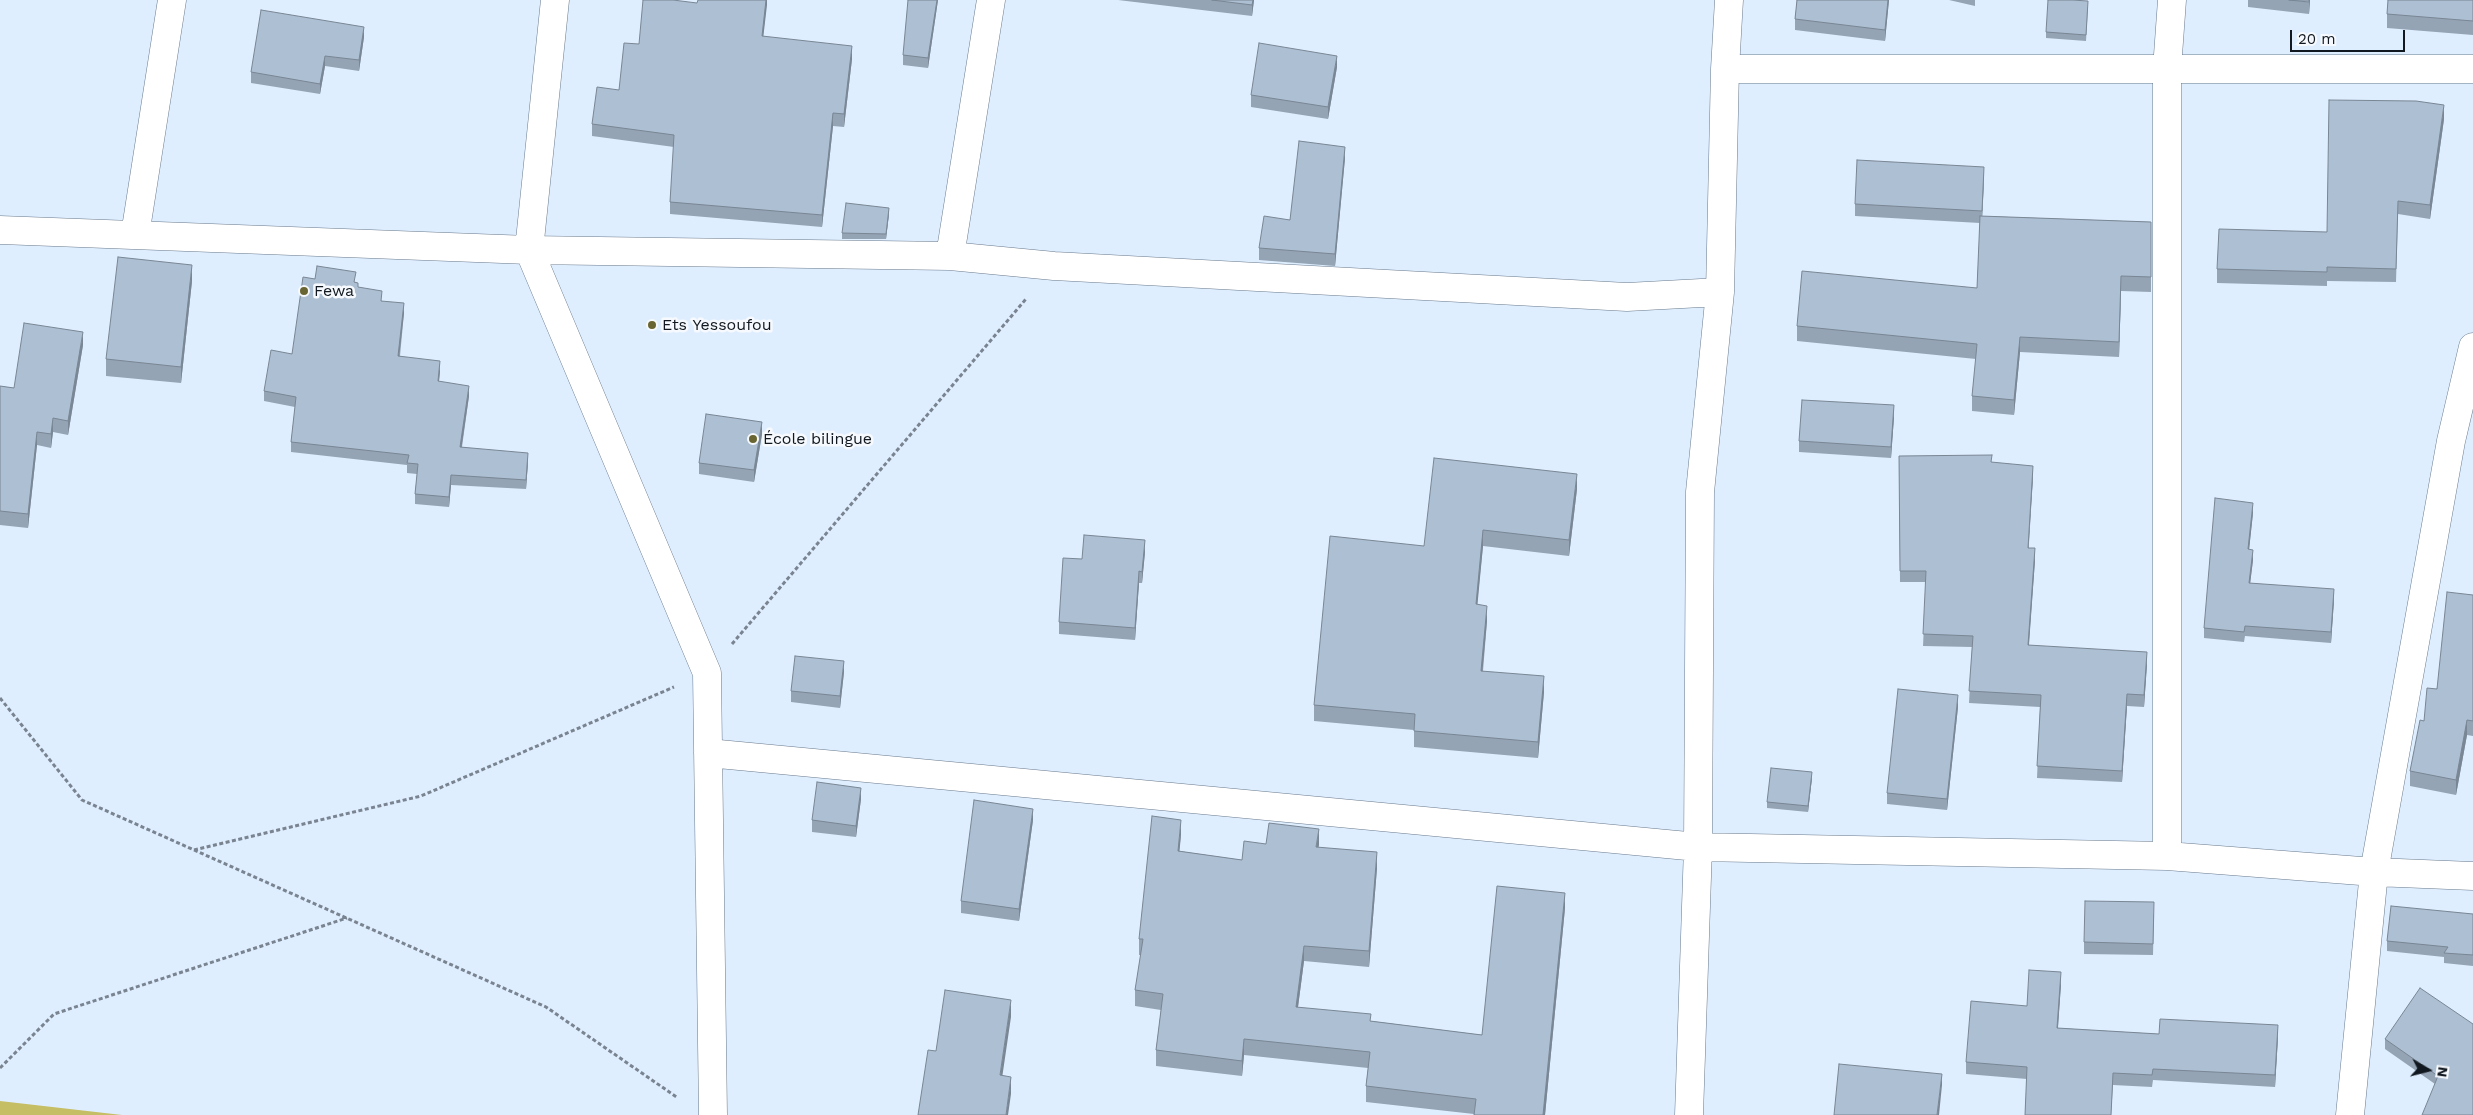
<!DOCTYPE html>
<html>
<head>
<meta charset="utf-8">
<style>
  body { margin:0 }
  #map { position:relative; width:2473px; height:1115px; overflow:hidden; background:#dfeeff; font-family:"Work Sans",sans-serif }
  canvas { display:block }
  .north { position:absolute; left:2403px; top:1045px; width:50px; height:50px; -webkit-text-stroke:4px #f6fafe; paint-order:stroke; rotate:98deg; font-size:14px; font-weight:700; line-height:20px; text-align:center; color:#11181f }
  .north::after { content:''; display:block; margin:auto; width:18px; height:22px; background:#11181f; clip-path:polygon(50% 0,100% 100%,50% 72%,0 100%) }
  .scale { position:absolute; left:2290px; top:30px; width:115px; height:22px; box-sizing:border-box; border:2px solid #11181f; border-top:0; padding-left:6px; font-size:15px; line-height:18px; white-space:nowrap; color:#11181f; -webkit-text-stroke:4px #f6fafe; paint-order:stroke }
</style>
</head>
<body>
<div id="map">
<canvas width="2473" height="1115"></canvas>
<div class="north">N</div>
<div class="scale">20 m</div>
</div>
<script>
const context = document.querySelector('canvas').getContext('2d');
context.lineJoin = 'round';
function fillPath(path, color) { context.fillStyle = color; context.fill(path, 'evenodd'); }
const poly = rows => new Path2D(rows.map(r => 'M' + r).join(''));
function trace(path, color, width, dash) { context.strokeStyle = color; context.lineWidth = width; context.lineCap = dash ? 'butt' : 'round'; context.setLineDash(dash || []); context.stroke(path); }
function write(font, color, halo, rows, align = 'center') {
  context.font = font + ' "Work Sans",sans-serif'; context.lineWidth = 5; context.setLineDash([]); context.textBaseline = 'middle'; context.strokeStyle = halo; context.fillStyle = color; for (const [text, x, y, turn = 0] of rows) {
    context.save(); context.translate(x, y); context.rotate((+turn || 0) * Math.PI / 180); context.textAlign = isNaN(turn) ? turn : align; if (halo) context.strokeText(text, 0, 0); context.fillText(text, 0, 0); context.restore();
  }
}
const green = poly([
  [0,1101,122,1115,0,1115]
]);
const path = poly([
  [732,644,1026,299],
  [0,698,82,800,546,1007,678,1098],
  [194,850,421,796,674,687],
  [0,1068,54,1014,347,918]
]);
const minor = poly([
  [1725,69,2473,69],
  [0,230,529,250,555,0],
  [135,235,172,0],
  [950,256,991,0],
  [708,753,1698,847,2167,856,2374,872,2473,876],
  [2167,856,2167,69,2172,0],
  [713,1115,707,673,529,250,950,256,1054,266,1627,297,1720,292,1725,69,1729,0],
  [1689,1115,1698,847,1700,492,1720,292],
  [2350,1115,2374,872,2451,441,2473,347]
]);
const wall = poly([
  [767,0,763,36,852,59,844,127,833,126,822,227,670,214,670,202,674,147,592,136,592,124,619,90,639,44,697,3],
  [938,0,928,68,903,65,903,55],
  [1118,0,1254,0,1252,16],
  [1797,0,1889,0,1885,41,1795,30,1795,19],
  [1949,0,1975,0,1975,6],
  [2248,0,2310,0,2309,14,2248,7],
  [2473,0,2473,35,2387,28,2387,14],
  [2088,7,2086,41,2046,38,2046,32],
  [364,37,359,71,325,66,320,94,251,83,251,72],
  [1337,67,1328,119,1251,107,1251,95],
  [2444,119,2430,219,2398,214,2396,282,2327,281,2327,286,2217,283,2217,269,2327,232],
  [1345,158,1335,266,1259,260,1259,248,1290,220],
  [1984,179,1982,216,2151,222,2151,292,2121,291,2119,357,2020,352,2014,415,1972,411,1972,396,1976,359,1797,341,1797,326,1977,288,1980,223,1855,216,1855,204],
  [889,214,886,239,842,239,842,233],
  [315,279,356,282,358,287,382,301,404,313,400,356,440,371,439,381,469,396,462,447,528,462,526,489,451,485,449,507,415,504,415,494,417,474,407,473,407,465,291,452,291,442,295,407,264,401,264,391,292,354],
  [192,281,181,383,106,376,106,359],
  [83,345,68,435,53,432,51,448,37,445,28,528,0,525,0,386,14,388],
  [1894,417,1891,458,1799,452,1799,441],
  [762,434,754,482,699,474,699,463],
  [1899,456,1992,462,2033,477,2028,548,2035,560,2029,645,2147,664,2144,707,2127,706,2122,782,2037,778,2040,707,1969,703,1972,647,1923,646,1926,582,1900,582],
  [1577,489,1569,556,1483,546,1477,604,1487,621,1483,671,1544,692,1538,758,1414,747,1414,730,1314,721,1314,705,1424,546],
  [2253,513,2249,549,2253,560,2250,583,2334,600,2331,643,2245,636,2244,642,2204,638,2204,628],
  [1145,552,1142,583,1139,583,1135,640,1059,634,1059,622,1082,559],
  [2473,595,2473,736,2467,735,2456,795,2410,786,2410,771,2424,721],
  [844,672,840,708,791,702,791,691],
  [1958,707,1947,810,1887,804,1887,793],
  [1812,778,1808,812,1767,808,1767,802],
  [861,799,856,837,812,832,812,820],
  [1033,820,1019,921,961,913,961,901],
  [1181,835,1179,851,1242,860,1266,844,1318,847,1377,868,1369,967,1304,961,1298,1007,1371,1021,1482,1035,1565,908,1545,1115,1474,1115,1474,1114,1366,1102,1366,1086,1368,1068,1244,1055,1242,1076,1156,1066,1156,1050,1161,1010,1135,1006,1135,990,1141,955,1139,955,1139,939],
  [2154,914,2153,955,2084,954,2084,942],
  [2473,914,2473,966,2444,963,2444,957,2387,951,2387,941],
  [2061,984,2058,1028,2159,1034,2278,1037,2275,1087,2153,1080,2152,1087,2113,1085,2111,1115,2025,1115,2027,1079,1966,1074,1966,1062,2027,1006],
  [2473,1024,2435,1084,2385,1049,2385,1039]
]);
const shadedWall = poly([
  [766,0,767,0,767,5,762,48,762,36],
  [937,0,938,0,928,68,928,58],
  [1253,0,1254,0,1252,16,1252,5],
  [1888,0,1889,0,1885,41,1885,30],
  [2309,0,2310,0,2309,14],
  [364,27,364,37,359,71,359,60],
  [852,46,852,59,844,127,844,114],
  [325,56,325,66,320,94,320,84],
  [1337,56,1337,67,1328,119,1328,107],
  [2444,105,2444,119,2430,219,2430,205],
  [833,113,833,126,822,227,822,215],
  [1345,147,1345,158,1335,266,1335,254],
  [1984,167,1984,179,1982,223,1982,211],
  [889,208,889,214,886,239,886,234],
  [192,265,192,281,181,383,181,367],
  [2121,276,2121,291,2119,357,2119,342],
  [404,303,404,313,398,366,398,356],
  [83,332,83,345,68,435,68,421],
  [2020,337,2020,352,2014,415,2014,400],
  [440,361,440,371,438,391,438,381],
  [469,386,469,396,460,457,460,447],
  [1894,405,1894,417,1891,458,1891,447],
  [53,418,53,432,51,448,51,434],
  [762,422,762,434,754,482,754,470],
  [37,432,37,445,28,528,28,514],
  [528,453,528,462,526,489,526,480],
  [2033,466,2033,477,2028,559,2028,548],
  [1577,474,1577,489,1569,556,1569,540],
  [451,475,451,485,449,507,449,497],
  [2253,503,2253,513,2248,560,2248,549],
  [1483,530,1483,546,1476,620,1476,604],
  [1145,540,1145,552,1142,583,1142,572],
  [2035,548,2035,560,2028,656,2028,645],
  [2253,550,2253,560,2249,593,2249,583],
  [1139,571,1139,583,1135,640,1135,628],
  [2334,589,2334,600,2331,643,2331,632],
  [1487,606,1487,621,1481,686,1481,671],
  [2147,652,2147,664,2144,707,2144,695],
  [844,661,844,672,840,708,840,696],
  [1544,676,1544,692,1538,758,1538,742],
  [2127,694,2127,706,2122,782,2122,771],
  [1958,695,1958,707,1947,810,1947,799],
  [2467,720,2467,735,2456,795,2456,780],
  [1812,772,1812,778,1808,812,1808,806],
  [861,788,861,799,856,837,856,826],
  [1033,809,1033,820,1019,921,1019,909],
  [1181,820,1181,835,1178,867,1178,851],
  [1319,829,1319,845,1316,863,1316,847],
  [1377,852,1377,868,1369,967,1369,951],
  [1565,893,1565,908,1545,1115,1543,1115],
  [1304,946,1304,961,1296,1022,1296,1007],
  [2061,972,2061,984,2057,1040,2057,1028],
  [1011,1000,1011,1017,1000,1092,1000,1075],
  [2278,1025,2278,1037,2275,1087,2275,1075],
  [1244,1039,1244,1055,1242,1076,1242,1061],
  [1942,1074,1942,1085,1939,1115,1937,1115],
  [1011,1077,1011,1094,1008,1115,1006,1115]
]);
const building = poly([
  [643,0,673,0,697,3,698,0,766,0,762,36,852,46,844,114,833,113,822,215,670,202,674,135,592,124,597,87,619,90,624,43,639,44,643,0],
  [908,0,937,0,928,58,903,55,908,0],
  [1212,0,1253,0,1252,5,1212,0],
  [1797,0,1888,0,1885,30,1795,19,1797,0],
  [2048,0,2072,0,2088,1,2086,35,2046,32,2048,0],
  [2289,0,2309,0,2309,2,2289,0],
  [2388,0,2473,0,2473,21,2387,14,2388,0],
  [261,10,364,27,359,60,325,56,320,84,251,72,261,10],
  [1259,43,1337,56,1328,107,1251,95,1259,43],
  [2329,100,2416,101,2444,105,2430,205,2398,201,2396,269,2327,267,2327,272,2217,269,2219,229,2327,232,2329,100],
  [1299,141,1345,147,1335,254,1259,248,1264,216,1290,220,1299,141],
  [1857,160,1984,167,1982,211,1855,204,1857,160],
  [846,203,889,208,886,234,842,233,846,203],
  [1980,216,2151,222,2151,277,2121,276,2119,342,2020,337,2014,400,1972,396,1977,344,1797,326,1802,271,1977,288,1980,216],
  [118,257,192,265,181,367,106,359,118,257],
  [317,266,356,272,354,282,358,283,358,287,382,291,381,301,404,303,398,356,440,361,438,381,469,386,460,447,528,453,526,480,451,475,449,497,415,494,418,464,407,463,409,455,291,442,296,397,264,391,271,350,292,354,303,277,315,279,317,266],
  [24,323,83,332,68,421,53,418,51,434,37,432,28,514,0,511,0,386,14,388,24,323],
  [1802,400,1894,405,1891,447,1799,441,1802,400],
  [706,414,762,422,754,470,699,463,706,414],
  [1992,455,1991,462,2033,466,2028,548,2035,548,2028,645,2147,652,2144,695,2127,694,2122,771,2037,766,2041,695,1969,691,1973,636,1923,634,1926,571,1900,571,1899,456,1992,455],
  [1434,458,1577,474,1569,540,1483,530,1476,604,1487,606,1481,671,1544,676,1538,742,1414,731,1415,714,1314,705,1330,536,1424,546,1434,458],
  [2215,498,2253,503,2248,549,2253,550,2249,583,2334,589,2331,632,2245,626,2244,632,2204,628,2215,498],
  [1084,535,1145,540,1142,572,1139,571,1135,628,1059,622,1063,558,1082,559,1084,535],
  [2447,592,2473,595,2473,721,2467,720,2456,780,2410,771,2420,720,2424,721,2427,688,2437,689,2447,592],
  [795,656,844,661,840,696,791,691,795,656],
  [1898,689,1958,695,1947,799,1887,793,1898,689],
  [1771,768,1812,772,1808,806,1767,802,1771,768],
  [817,782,861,788,856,826,812,820,817,782],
  [974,800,1033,809,1019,909,961,901,974,800],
  [1152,816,1181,820,1178,851,1242,860,1244,841,1266,844,1269,823,1319,829,1316,847,1377,852,1369,951,1304,946,1296,1007,1371,1014,1370,1021,1482,1035,1497,886,1565,893,1543,1115,1474,1115,1476,1099,1366,1086,1370,1052,1244,1039,1242,1061,1156,1050,1163,994,1135,990,1143,939,1139,939,1152,816],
  [2085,901,2154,902,2153,944,2084,942,2085,901],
  [2391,906,2473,914,2473,955,2444,953,2448,947,2387,941,2391,906],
  [2029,970,2061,972,2057,1028,2159,1034,2160,1019,2278,1025,2275,1075,2153,1069,2152,1075,2113,1073,2111,1115,2025,1115,2027,1067,1966,1062,1971,1001,2027,1006,2029,970],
  [2420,988,2473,1024,2473,1115,2422,1115,2438,1076,2385,1039,2420,988],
  [945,990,1011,1000,1000,1075,1011,1077,1006,1115,918,1115,928,1050,936,1051,945,990],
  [1839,1064,1942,1074,1937,1115,1834,1115,1839,1064]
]);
const markers = [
  [304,291,5,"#696532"],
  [652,325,5,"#696532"],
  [753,439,5,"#696532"]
];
const poiNames = [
  ["Fewa",314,291],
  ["Ets Yessoufou",662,325],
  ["École bilingue",763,439]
];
fillPath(green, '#c5be65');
trace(minor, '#697a8c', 29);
trace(path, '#798490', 3, [4, 2.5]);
trace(minor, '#fff', 28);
fillPath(wall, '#95a4b5');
fillPath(shadedWall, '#798694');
fillPath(building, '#adbfd3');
trace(building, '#798694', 1);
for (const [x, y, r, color] of markers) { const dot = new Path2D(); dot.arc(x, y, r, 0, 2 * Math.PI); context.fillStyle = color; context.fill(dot); trace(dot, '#f6fafe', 2); }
write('16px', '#11181f', '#f6fafe', poiNames, 'left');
</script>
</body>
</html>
